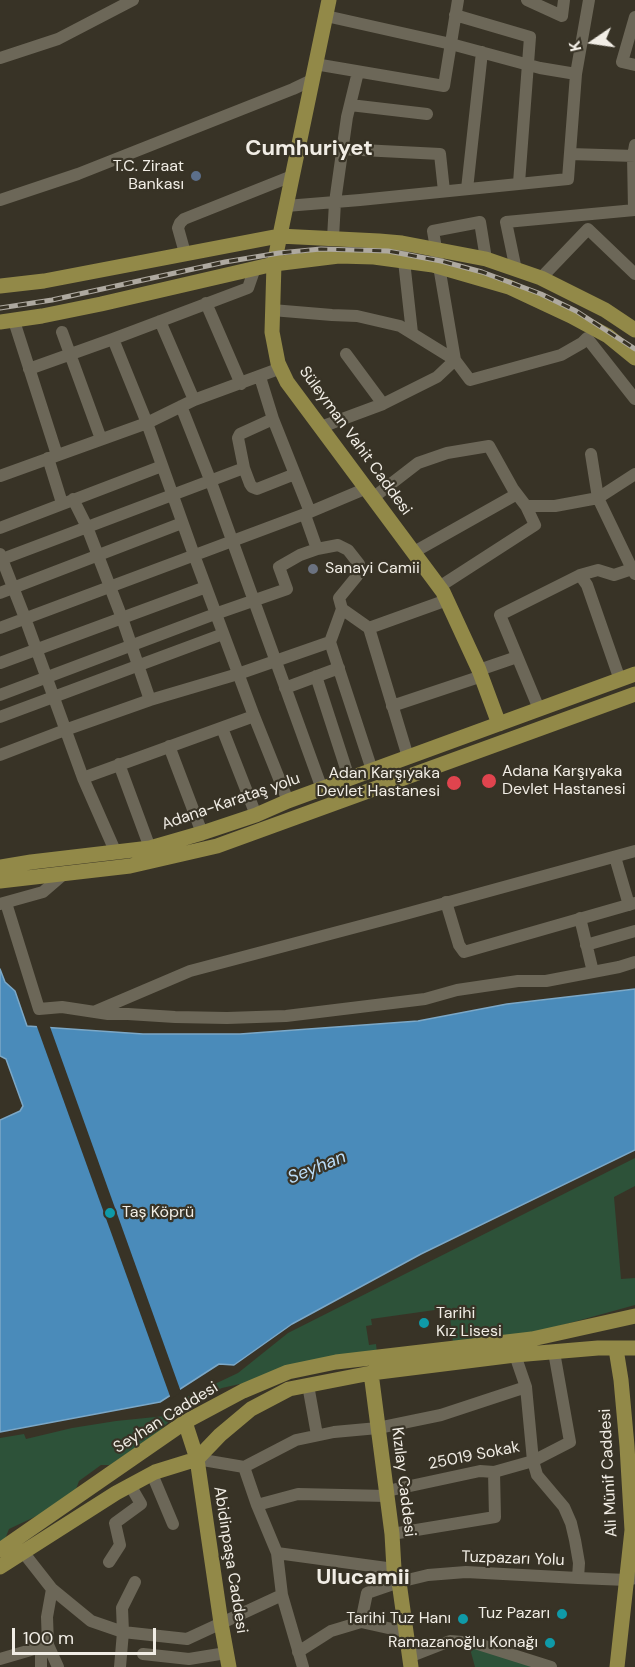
<!DOCTYPE html>
<html>
<head>
<meta charset="utf-8">
<style>
  body { margin:0 }
  #map { position:relative; width:635px; height:1667px; overflow:hidden; background:#383326; font-family:"DM Sans",sans-serif }
  canvas { display:block }
  .north { position:absolute; left:563px; top:12px; width:60px; height:60px; -webkit-text-stroke:4px #383326; paint-order:stroke; rotate:257deg; font-size:16px; font-weight:700; line-height:24px; text-align:center; color:#f1ede5 }
  .north::after { content:''; display:block; margin:auto; width:21px; height:27px; background:#f1ede5; clip-path:polygon(50% 0,100% 100%,50% 72%,0 100%) }
  .scale { position:absolute; left:12px; top:1628px; width:144px; height:27px; box-sizing:border-box; border:3px solid #f1ede5; border-top:0; padding-left:8px; font-size:18px; line-height:21px; white-space:nowrap; color:#f1ede5; -webkit-text-stroke:4px #383326; paint-order:stroke }
</style>
</head>
<body>
<div id="map">
<canvas width="635" height="1667"></canvas>
<div class="north">K</div>
<div class="scale">100 m</div>
</div>
<script>
const context = document.querySelector('canvas').getContext('2d');
context.lineJoin = 'round';
function fillPath(path, color) { context.fillStyle = color; context.fill(path, 'evenodd'); }
const poly = rows => new Path2D(rows.map(r => 'M' + r).join(''));
function trace(path, color, width, dash) { context.strokeStyle = color; context.lineWidth = width; context.lineCap = dash ? 'butt' : 'round'; context.setLineDash(dash || []); context.stroke(path); }
function write(font, color, halo, rows, align = 'center') {
  context.font = font + ' "DM Sans",sans-serif'; context.lineWidth = 4.5; context.setLineDash([]); context.textBaseline = 'middle'; context.strokeStyle = halo; context.fillStyle = color; for (const [text, x, y, turn = 0] of rows) {
    context.save(); context.translate(x, y); context.rotate((+turn || 0) * Math.PI / 180); context.textAlign = isNaN(turn) ? turn : align; if (halo) context.strokeText(text, 0, 0); context.fillText(text, 0, 0); context.restore();
  }
}
const green = poly([
  [635,1158,635,1186,614,1197,621,1279,635,1278,635,1305,512,1339,453,1343,449,1308,371,1319,372,1325,366,1326,369,1345,376,1344,377,1353,222,1388,206,1395,187,1407,185,1398,238,1373,288,1333],
  [175,1415,160,1431,110,1465,101,1465,79,1481,75,1492,45,1512,9,1529,3,1544,0,1546,0,1438,24,1434,26,1439,72,1428,116,1421],
  [469,1645,548,1667,475,1667]
]);
const water = poly([
  [0,969,5,982,15,991,27,1026,143,1034,240,1034,418,1021,507,1004,635,989,635,1150,421,1254,292,1324,234,1365,219,1364,160,1402,0,1432,0,1120,20,1111,23,1106,6,1059,0,1056,0,969]
]);
const pier = poly([
  [36,1024,49,1024,181,1392,171,1399]
]);
const minor = poly([
  [527,0,562,16,564,0],
  [455,15,530,37,519,183],
  [635,17,622,62,635,65],
  [0,58,58,39,133,0],
  [315,64,444,86,458,0],
  [576,74,589,0],
  [350,105,427,114],
  [342,149,440,154,444,191],
  [570,154,635,156],
  [467,189,482,52],
  [0,200,78,174,293,89,312,80],
  [286,206,360,200,568,179,576,74,540,68,451,44,326,16],
  [634,210,633,156,635,145],
  [333,238,335,202,347,117,358,72],
  [402,243,412,333],
  [185,253,178,228,180,223,184,219,292,176],
  [516,270,506,222,635,210],
  [541,278,588,229,635,274],
  [206,303,241,384],
  [272,310,332,315,357,316,400,326,455,360,470,380,561,355,582,343,587,338,635,399],
  [14,321,57,455],
  [160,321,194,400],
  [62,332,101,439],
  [113,339,147,423,194,555,254,716,288,801],
  [346,354,383,404],
  [29,369,113,339,248,288,255,268],
  [260,377,273,419,310,512],
  [181,406,211,482,322,789],
  [273,419,240,434,238,438,244,468,250,484,252,487,257,489,295,474],
  [321,427,383,404,437,377,455,360,433,231,480,222,486,259],
  [591,454,598,498,632,569],
  [48,458,62,503],
  [0,476,147,423,194,400,281,368],
  [374,497,418,463,447,453,489,446,513,489,526,506,535,525,439,587],
  [73,499,87,527,122,618,150,700],
  [526,506,555,506,598,498,635,474],
  [305,515,317,549],
  [0,528,162,466],
  [414,552,517,494],
  [0,554,25,618,83,778,116,853],
  [0,560,244,468],
  [580,575,587,585,620,680],
  [0,593,182,523],
  [0,628,310,512,367,488],
  [369,628,408,757],
  [330,642,372,770],
  [0,663,206,587],
  [479,670,517,657],
  [316,676,349,778],
  [285,688,339,668],
  [0,695,215,614,287,589,279,567,300,555,317,549,338,545,348,550,359,564,357,576,339,598,342,609],
  [392,706,482,676],
  [539,709,500,615,580,575,598,570,614,575,632,569,635,574],
  [0,717,223,634],
  [222,728,256,815],
  [169,746,202,833],
  [0,755,65,730,150,700,238,674,330,642,342,609,369,628,447,600],
  [119,764,150,848],
  [83,778,254,716],
  [615,857,629,905],
  [446,902,459,945,464,952,635,903],
  [6,903,39,1009,62,1007,108,1014,128,1014,175,1017,227,1018,286,1016,425,999,457,990,518,981,546,981,619,967,635,962],
  [0,904,43,892,65,873],
  [580,918,593,972],
  [586,945,635,931],
  [96,1011,190,971,398,916,635,851],
  [515,1355,526,1387,533,1461,537,1475,564,1507,571,1523,575,1540,579,1563,578,1578],
  [308,1385,317,1435],
  [197,1459,244,1467,296,1440,334,1432,378,1428,441,1415,526,1387],
  [244,1467,257,1505,277,1553,282,1595,303,1667],
  [152,1474,173,1524],
  [387,1491,480,1471,494,1472,533,1461,570,1442,554,1352],
  [257,1505,298,1494,387,1496],
  [392,1534,495,1517,494,1472],
  [23,1552,52,1589,91,1621,123,1632,187,1639,282,1595],
  [277,1553,394,1569],
  [109,1562,120,1545,115,1523,141,1504,130,1485],
  [361,1622,367,1593,399,1582,428,1575,466,1572,578,1578,627,1580,635,1578],
  [48,1645,58,1667],
  [41,1647,41,1667],
  [298,1652,331,1631,361,1622,406,1632],
  [143,1654,189,1659,226,1653],
  [409,1657,450,1641,475,1643,551,1667],
  [0,1659,48,1645,47,1617,52,1589],
  [120,1667,123,1632,122,1608,135,1582]
]);
const major = poly([
  [329,0,274,264,272,332,278,363,287,382,443,592,479,670,499,724],
  [0,286,44,281,279,236,379,241,402,243,486,259,541,278,605,310,635,330],
  [0,322,42,316,101,304,274,264,339,256,374,257,433,265,509,287,571,316,608,336,635,358],
  [0,867,31,862,150,848,202,833,256,815,288,801,635,674],
  [0,881,130,866,217,846,635,694],
  [616,1349,621,1380,627,1446,632,1530,617,1667],
  [371,1373,392,1534,394,1569,399,1582,411,1667],
  [185,1422,197,1459,221,1623,229,1667],
  [0,1550,185,1422,243,1391,288,1372,336,1362,532,1339,635,1316],
  [0,1567,116,1493,155,1472,197,1459,220,1435,251,1409,289,1389,371,1373,515,1355,598,1348,635,1348]
]);
const rail = poly([
  [0,308,52,300,225,262,279,253,321,249,388,251,441,261,482,272,541,294,576,311,635,349]
]);
const markers = [
  [196,176,6,"#5c6f8a"],
  [313,569,6,"#6b7280"],
  [489,781,8,"#e0444e"],
  [454,783,8,"#e0444e"],
  [110,1213,6,"#0f9aa8"],
  [424,1323,6,"#0f9aa8"],
  [562,1614,6,"#0f9aa8"],
  [463,1619,6,"#0f9aa8"],
  [550,1643,6,"#0f9aa8"]
];
const poiNames = [
  ["T.C. Ziraat",184,167],
  ["Bankası",184,185],
  ["Sanayi Camii",325,569,"left"],
  ["Adana Karşıyaka",502,772,"left"],
  ["Devlet Hastanesi",502,790,"left"],
  ["Adan Karşıyaka",440,774],
  ["Devlet Hastanesi",440,792],
  ["Taș Köprü",122,1213,"left"],
  ["Tarihi",436,1314,"left"],
  ["Kız Lisesi",436,1332,"left"],
  ["Tuz Pazarı",550,1614],
  ["Tarihi Tuz Hanı",451,1619],
  ["Ramazanoğlu Konağı",538,1643]
];
const streetNames = [
  ["Süleyman Vahit Caddesi",355,441,54],
  ["Adana-Karataş yolu",231,802,-19],
  ["Seyhan Caddesi",166,1418,-32],
  ["25019 Sokak",474,1456,-11],
  ["Ali Münif Caddesi",609,1473,-93],
  ["Kızılay Caddesi",403,1482,83],
  ["Tuzpazarı Yolu",513,1559,2],
  ["Abidinpaşa Caddesi",230,1560,81]
];
const waterNames = [
  ["Seyhan",317,1168,-22]
];
const districtNames = [
  ["Cumhuriyet",309,149],
  ["Ulucamii",363,1578]
];
fillPath(green, '#2d5239');
fillPath(water, '#4a8bba');
trace(water, '#7ca8c7', 1.5);
fillPath(pier, '#383326');
trace(minor, '#6c6758', 12);
trace(major, '#928948', 15);
trace(rail, '#aea9a0', 5);
trace(rail, '#383326', 3, [9]);
for (const [x, y, r, color] of markers) { const dot = new Path2D(); dot.arc(x, y, r, 0, 2 * Math.PI); context.fillStyle = color; context.fill(dot); trace(dot, '#383326', 2); }
write('16px', '#f1ede5', '#383326', poiNames, 'right');
write('16px', '#f1ede5', '#383326', streetNames);
write('italic 18px', '#bbddf8', '#383326', waterNames);
write('bold 22px', '#f1ede5', '#383326', districtNames);
</script>
</body>
</html>
